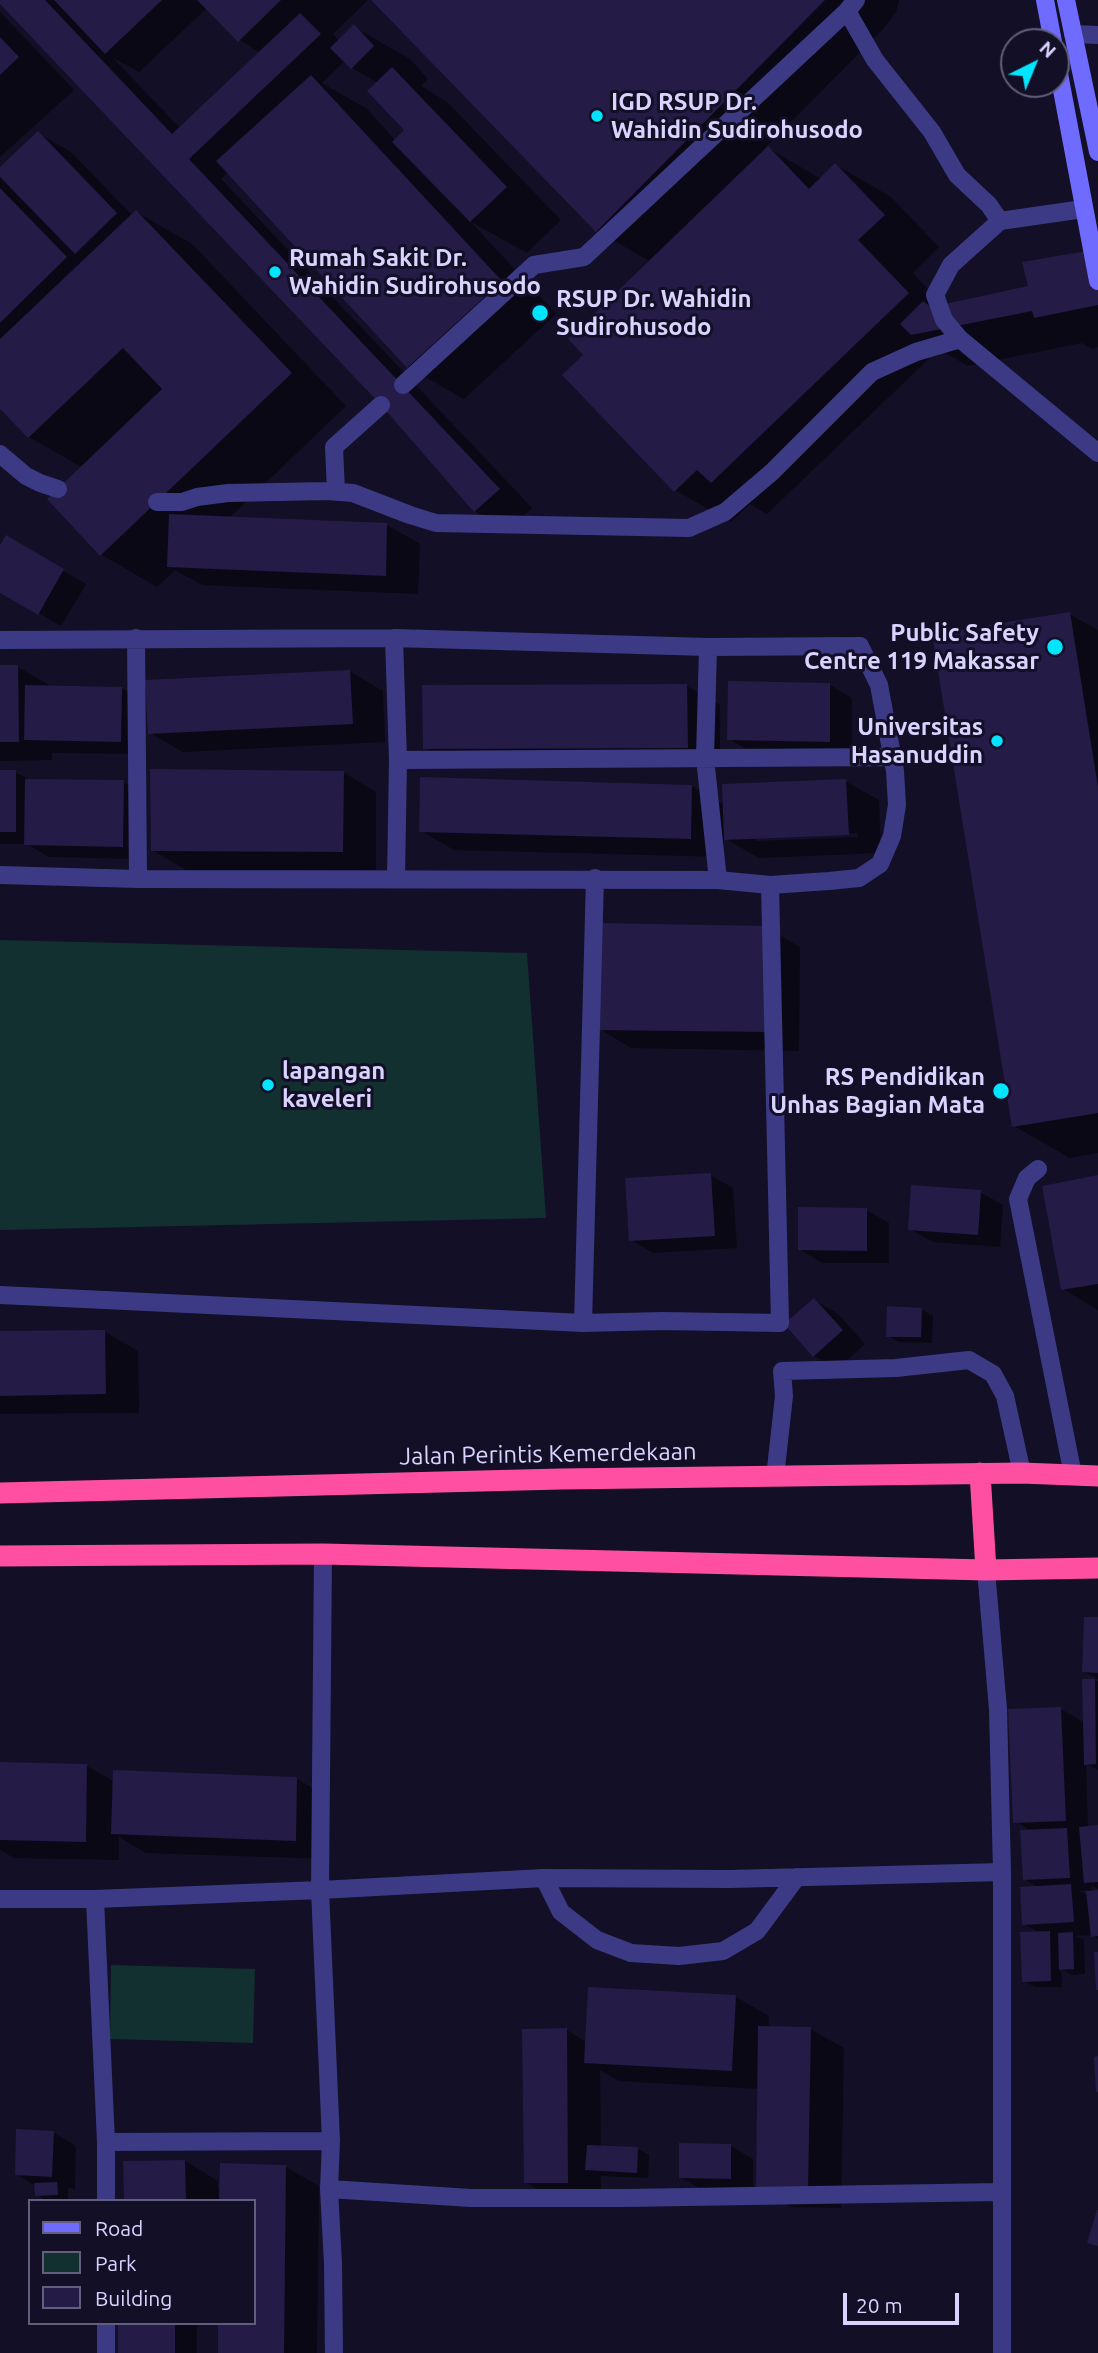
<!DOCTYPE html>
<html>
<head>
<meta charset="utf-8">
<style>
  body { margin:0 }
  #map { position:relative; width:1098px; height:2353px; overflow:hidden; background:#130f26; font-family:Ubuntu,sans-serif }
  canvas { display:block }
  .legend { position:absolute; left:28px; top:2199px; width:228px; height:126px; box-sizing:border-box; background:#130f26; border:2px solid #625e7d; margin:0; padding:9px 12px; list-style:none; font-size:21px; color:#d9d4ff }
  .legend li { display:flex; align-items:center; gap:14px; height:35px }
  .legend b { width:35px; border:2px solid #625e7d }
  .north { position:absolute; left:1000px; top:28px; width:70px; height:70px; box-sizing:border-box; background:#130f26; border:2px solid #625e7d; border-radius:50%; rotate:43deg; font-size:19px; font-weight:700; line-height:28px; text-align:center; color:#d9d4ff }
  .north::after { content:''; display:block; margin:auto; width:24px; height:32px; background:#00e5ff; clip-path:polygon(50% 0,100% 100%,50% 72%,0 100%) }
  .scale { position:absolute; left:843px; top:2293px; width:116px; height:32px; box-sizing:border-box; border:4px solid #d9d4ff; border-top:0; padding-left:9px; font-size:21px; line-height:24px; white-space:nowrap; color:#d9d4ff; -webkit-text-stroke:5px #130f26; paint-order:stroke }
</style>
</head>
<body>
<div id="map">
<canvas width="1098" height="2353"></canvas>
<ul class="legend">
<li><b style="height:9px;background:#6f6bff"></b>Road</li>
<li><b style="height:19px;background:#12302f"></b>Park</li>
<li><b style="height:19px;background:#241b47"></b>Building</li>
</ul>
<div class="north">N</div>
<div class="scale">20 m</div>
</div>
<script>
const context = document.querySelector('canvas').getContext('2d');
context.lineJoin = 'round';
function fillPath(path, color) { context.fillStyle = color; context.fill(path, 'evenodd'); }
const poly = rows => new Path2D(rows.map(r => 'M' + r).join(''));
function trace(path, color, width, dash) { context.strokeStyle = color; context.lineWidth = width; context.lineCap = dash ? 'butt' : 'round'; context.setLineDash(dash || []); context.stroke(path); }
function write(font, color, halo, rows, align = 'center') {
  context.font = font + ' Ubuntu,sans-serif'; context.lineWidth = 6; context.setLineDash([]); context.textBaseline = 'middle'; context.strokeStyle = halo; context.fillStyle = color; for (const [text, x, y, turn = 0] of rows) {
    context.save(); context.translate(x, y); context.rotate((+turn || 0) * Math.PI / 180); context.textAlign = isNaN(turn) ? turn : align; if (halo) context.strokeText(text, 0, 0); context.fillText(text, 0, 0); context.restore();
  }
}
const green = poly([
  [0,940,527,953,546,1218,0,1230],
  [111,1965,255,1969,253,2043,110,2039]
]);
const shadow = poly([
  [0,0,368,0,333,34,339,41,354,27,410,59,428,79,421,86,447,102,561,220,527,253,471,222,556,314,464,399,408,367,228,172,221,179,532,508,509,530,475,511,382,404],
  [207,8,240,40,260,53,181,129,113,58,139,72],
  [345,61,352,68,378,83,407,130,396,141,367,109,322,83],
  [373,0,899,0,896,12,884,28,766,147,821,179,836,165,891,197,939,247,913,273,944,306,1030,288,1098,250,1098,347,1092,349,1082,343,968,366,939,349,767,514,750,504,731,522,675,490,586,355,651,262,597,231],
  [0,12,74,90,0,157],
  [38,133,71,152,132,215,136,212,192,244,346,406,229,518,387,525,420,544,418,594,202,585,175,570,157,587,102,555,50,499,83,468,29,437,0,406,0,166,3,167],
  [6,538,86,584,61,626,0,590,0,548],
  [1069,614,1098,630,1098,1153,1070,1158,1014,1126],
  [0,667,18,667,51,686,122,688,145,702,143,754,52,753,52,760,0,761],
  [349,671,383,691,385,742,183,752,150,733],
  [830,685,852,698,852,754,751,752,729,739],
  [687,686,720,705,720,766,458,767,424,748],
  [0,772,15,772,31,780,123,782,146,795,145,859,49,857,27,844,0,844],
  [343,772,376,792,376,870,186,870,152,850],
  [845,781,879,800,881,853,759,858,724,838,724,857,454,850,421,831,692,786,724,805],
  [857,833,858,837,756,841,756,837],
  [767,928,800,947,799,1051,631,1048,598,1028],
  [710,1175,733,1188,737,1248,653,1253,631,1240],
  [1098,1177,1098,1310,1063,1289],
  [980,1192,1003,1205,1000,1247,933,1242,910,1229],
  [866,1210,889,1223,889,1263,822,1263,799,1249],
  [814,1300,837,1313,865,1344,837,1369,814,1356],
  [922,1309,933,1316,932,1343,899,1342,888,1336],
  [105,1332,138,1351,139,1413,0,1414,0,1333],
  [1098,1619,1098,1679,1083,1671],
  [1084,1681,1098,1681,1098,1770,1086,1764,1088,1828,1098,1827,1098,1889,1092,1886,1092,1892,1098,1891,1098,1939,1093,1935,1075,1936,1084,1940,1085,1974,1072,1975,1061,1969,1062,1987,1035,1987,1024,1981,1040,1933,1024,1924,1040,1888,1024,1879,1033,1832,1015,1821,1061,1709,1085,1723],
  [1088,1890,1089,1896,1079,1891],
  [0,1764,87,1766,115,1782,297,1779,330,1798,328,1859,146,1853,119,1837,119,1860,14,1858,0,1850],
  [589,1989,736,1997,769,2016,769,2028,810,2029,844,2048,841,2208,791,2207,757,2188,759,2089,619,2081,600,2070,601,2147,638,2149,649,2155,648,2178,601,2176,601,2201,559,2202,525,2182,567,2030,586,2042],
  [53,2132,76,2146,75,2189,68,2188,68,2201,47,2201,37,2195,36,2186,16,2174],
  [731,2146,753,2159,753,2191,703,2190,680,2177],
  [185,2161,218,2181,218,2190,286,2167,319,2186,317,2353,219,2353,254,2323,254,2201,126,2201],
  [120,2323,197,2323,197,2353,120,2353]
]);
const building = poly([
  [0,0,45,0,172,134,300,13,321,34,189,159,500,489,474,512,381,405,0,4],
  [54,0,162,0,105,54],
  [197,0,281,0,238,42],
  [371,0,825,0,596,232],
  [354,24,374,46,351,69,330,48],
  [0,37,19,57,0,75],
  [392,67,507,187,470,222,392,142,404,130,367,91],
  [311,75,502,281,407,368,216,161],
  [38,131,117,213,75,254,0,177,0,167],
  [768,146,809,189,835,163,885,215,858,240,909,293,711,483,697,470,674,492,562,375,583,355,568,339],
  [0,188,67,257,0,323],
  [136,210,292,373,100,556,47,499,162,389,123,348,28,438,0,409,0,339],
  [1098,249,1098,305,1034,318,1032,311,911,335,900,324,923,301,931,307,1028,286,1022,262],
  [169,514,387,523,386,576,167,567],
  [6,535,64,569,38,615,0,593,0,545],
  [1070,612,1098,787,1098,1113,1012,1127,932,634],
  [0,665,18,665,19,742,0,742],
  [350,670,353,724,148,734,145,680],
  [728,681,830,683,830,742,727,740],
  [687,684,688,748,423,749,422,685],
  [25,685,122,687,121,742,24,740],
  [150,769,344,771,343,852,151,851],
  [0,770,16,770,16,832,0,832],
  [420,777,692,785,691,839,419,832],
  [25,779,124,780,123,847,24,845],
  [846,779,849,835,724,840,722,784],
  [597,923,767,926,766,1032,596,1030],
  [711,1173,715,1236,629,1241,625,1178],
  [1098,1175,1098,1284,1061,1290,1042,1186],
  [911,1185,981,1190,978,1235,908,1230],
  [798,1207,867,1208,867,1251,798,1250],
  [814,1298,843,1330,813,1357,784,1324],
  [887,1306,922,1308,921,1337,886,1337],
  [105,1330,106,1394,0,1396,0,1331],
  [1084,1617,1098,1617,1098,1673,1082,1672],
  [1082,1679,1095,1679,1096,1764,1084,1765],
  [1061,1707,1066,1821,1013,1823,1008,1709],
  [0,1762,87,1764,86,1842,0,1840],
  [113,1770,297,1777,296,1841,111,1834],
  [1098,1825,1098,1882,1084,1883,1079,1827],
  [1067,1828,1070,1878,1023,1880,1020,1830],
  [1071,1884,1074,1922,1022,1925,1020,1887],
  [1098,1890,1098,1936,1091,1937,1086,1891],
  [1050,1931,1051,1981,1022,1982,1020,1932],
  [1073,1932,1074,1969,1059,1970,1058,1933],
  [1094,1952,1098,1952,1098,1990,1096,1990],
  [588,1987,736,1995,732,2071,584,2063],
  [758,2026,811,2027,808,2190,756,2189],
  [567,2028,568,2183,524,2183,522,2029],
  [1098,2056,1098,2092,1096,2092,1094,2057],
  [16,2129,54,2131,52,2177,15,2175],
  [679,2143,731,2144,731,2179,679,2178],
  [587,2145,638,2147,637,2173,585,2170],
  [185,2160,186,2201,124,2201,123,2161],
  [220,2163,286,2165,284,2353,218,2353,218,2323,254,2323,254,2201,219,2201],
  [57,2182,58,2195,35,2196,34,2183],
  [1097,2210,1098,2210,1098,2246,1087,2243],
  [118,2323,175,2323,175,2353,118,2353]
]);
const lane = poly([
  [847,11,875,60,932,132,957,175,989,205,1000,221],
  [1073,34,1098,35],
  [1083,209,1000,221,951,265,935,295,944,320,960,339,1098,453],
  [403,385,534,265,584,257,847,11,856,0],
  [0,454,26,476,40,483,58,489],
  [336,491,334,447,381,405],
  [157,502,182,502,197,497,228,493,327,491,353,493,410,515,436,523,689,528,725,512,772,472,872,372,916,352,960,339],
  [1038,1169,1027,1178,1018,1199,1073,1475],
  [0,1295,583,1323,662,1321,780,1323,770,885],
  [583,1323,595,878],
  [775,1477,784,1396,782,1371,896,1368,969,1360,993,1374,1005,1396,1022,1473],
  [323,1554,320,1890,331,2141,329,2189,333,2264,334,2353],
  [986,1570,998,1709,1002,1872,1002,2353],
  [544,1878,561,1912,597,1940,631,1953,679,1956,723,1951,757,1931,797,1877],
  [0,1899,95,1899,320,1890,544,1878,730,1879,1002,1872],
  [95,1899,106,2142,331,2141],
  [329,2189,471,2198,625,2198,1001,2192],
  [106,2201,106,2142],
  [106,2353,106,2323]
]);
const street = poly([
  [136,638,138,879],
  [394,638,398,760,892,757],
  [0,640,394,638,708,647,860,646,879,685,895,771,897,805,892,836,880,864,859,878,829,881,770,885,718,880,138,879,0,875],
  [708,647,705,758,718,880],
  [396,879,398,760]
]);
const secondary = poly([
  [1045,0,1053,42],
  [1066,0,1098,152],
  [1056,58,1098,281]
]);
const highway = poly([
  [980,1473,986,1570],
  [0,1493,561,1479,1022,1473,1098,1476],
  [0,1556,323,1554,986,1570,1098,1568]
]);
const markers = [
  [597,116,7,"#00e5ff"],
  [275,272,7,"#00e5ff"],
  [540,313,9,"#00e5ff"],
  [1055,647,9,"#00e5ff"],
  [997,741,7,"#00e5ff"],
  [268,1085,7,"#00e5ff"],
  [1001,1091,9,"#00e5ff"]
];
const poiNames = [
  ["IGD RSUP Dr.",611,102],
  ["Wahidin Sudirohusodo",611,130],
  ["Rumah Sakit Dr.",289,258],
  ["Wahidin Sudirohusodo",289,286],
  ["RSUP Dr. Wahidin",556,299],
  ["Sudirohusodo",556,327],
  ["Public Safety",1039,633,"right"],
  ["Centre 119 Makassar",1039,661,"right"],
  ["Universitas",983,727,"right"],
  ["Hasanuddin",983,755,"right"],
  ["lapangan",282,1071],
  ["kaveleri",282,1099],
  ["RS Pendidikan",985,1077,"right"],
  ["Unhas Bagian Mata",985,1105,"right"]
];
const streetNames = [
  ["Jalan Perintis Kemerdekaan",548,1454,-1]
];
fillPath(green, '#12302f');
fillPath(shadow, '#0007');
fillPath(building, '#241b47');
trace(lane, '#3d3a85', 18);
trace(street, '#3d3a85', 18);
trace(secondary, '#6f6bff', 18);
trace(highway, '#ff4fa3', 21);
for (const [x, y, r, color] of markers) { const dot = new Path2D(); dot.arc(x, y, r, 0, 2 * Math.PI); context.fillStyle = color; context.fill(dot); trace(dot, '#130f26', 2.5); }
write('bold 24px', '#d9d4ff', '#130f26', poiNames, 'left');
write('24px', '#d9d4ff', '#130f26', streetNames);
</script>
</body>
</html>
